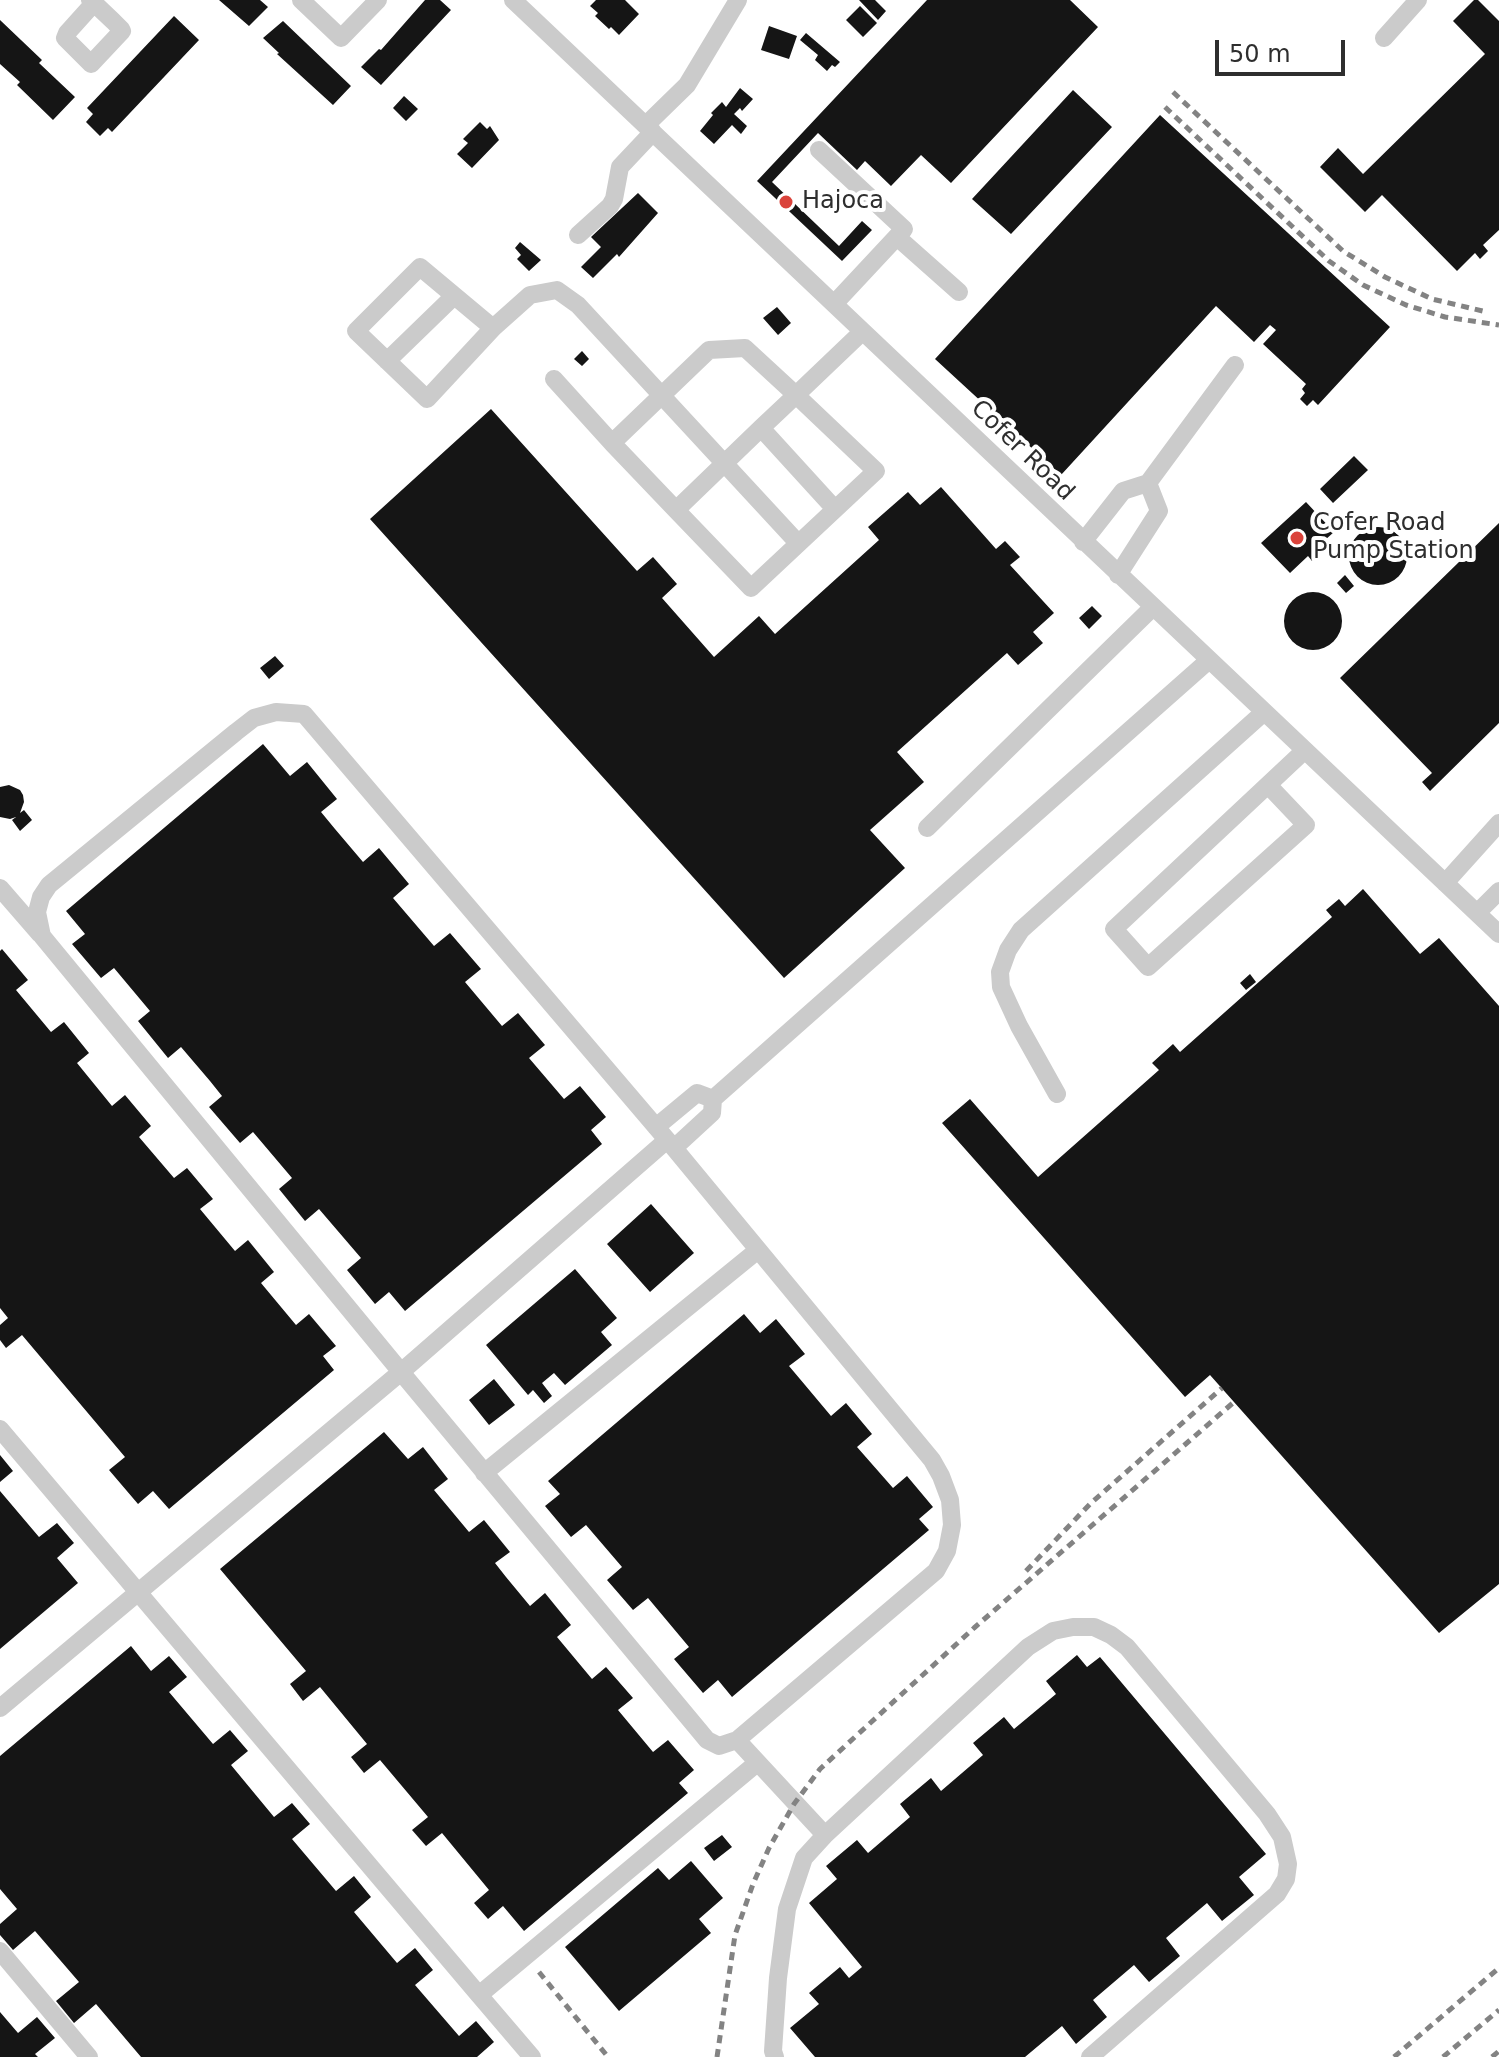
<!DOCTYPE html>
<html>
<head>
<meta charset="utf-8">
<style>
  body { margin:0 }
  #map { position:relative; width:1499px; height:2057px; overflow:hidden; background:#fff; font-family:"DejaVu Sans",sans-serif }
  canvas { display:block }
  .scale { position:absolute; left:1215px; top:40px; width:130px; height:36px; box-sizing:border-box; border:4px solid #2e2e2e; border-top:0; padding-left:10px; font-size:24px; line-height:28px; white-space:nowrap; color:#2e2e2e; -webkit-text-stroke:6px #fff; paint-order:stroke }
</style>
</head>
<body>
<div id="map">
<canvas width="1499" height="2057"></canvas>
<div class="scale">50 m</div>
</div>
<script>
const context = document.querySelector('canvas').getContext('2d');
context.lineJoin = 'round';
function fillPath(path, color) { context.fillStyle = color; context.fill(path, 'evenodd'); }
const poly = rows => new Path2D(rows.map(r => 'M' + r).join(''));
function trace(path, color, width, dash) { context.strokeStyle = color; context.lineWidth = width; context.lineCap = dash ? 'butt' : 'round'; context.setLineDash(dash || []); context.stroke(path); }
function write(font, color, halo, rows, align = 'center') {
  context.font = font + ' "DejaVu Sans",sans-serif'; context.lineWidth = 8; context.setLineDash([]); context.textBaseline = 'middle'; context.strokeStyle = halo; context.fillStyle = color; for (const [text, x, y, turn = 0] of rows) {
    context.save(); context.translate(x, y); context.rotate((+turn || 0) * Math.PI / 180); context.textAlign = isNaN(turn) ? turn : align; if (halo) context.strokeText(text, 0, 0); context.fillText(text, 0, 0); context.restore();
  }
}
const building = poly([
  [219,0,260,0,268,7,249,26],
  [425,0,440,0,451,10,381,85,361,67,379,49,381,50],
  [596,0,625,0,639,14,619,35,611,27,609,29,595,16,598,13,590,6],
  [859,0,875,0,886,11,878,20],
  [927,0,1070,0,1098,27,951,183,921,155,891,186,865,161,857,170,818,133,772,182,839,246,862,221,872,230,842,261,757,181],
  [1474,0,1478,0,1499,21,1499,230,1483,245,1488,251,1480,259,1475,253,1457,271,1382,195,1365,212,1320,167,1338,148,1363,174,1485,54,1453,21],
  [860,6,877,23,863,37,846,20],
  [174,16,199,40,112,132,108,128,100,136,86,122,93,114,87,108],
  [0,20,42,60,39,63,75,97,53,120,17,85,20,82,0,64],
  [283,21,351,86,333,105,277,54,279,53,263,38],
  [769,26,797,36,789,59,761,50],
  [806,33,840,62,835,67,832,65,827,71,815,60,818,55,800,40],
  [740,88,753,99,742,111,740,108,734,114,747,126,741,134,732,125,714,144,700,131,713,115,711,113,722,102,726,107],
  [1073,90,1112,127,1011,234,972,199],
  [404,96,418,109,406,121,393,108],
  [1160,115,1390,327,1318,405,1313,400,1307,406,1300,399,1305,393,1302,389,1306,384,1263,344,1276,330,1270,325,1254,342,1216,306,1061,475,935,359],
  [480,122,487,129,490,126,499,140,472,168,457,154,468,143,463,139],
  [638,193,658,213,619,257,617,254,593,278,581,267,601,247,591,237],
  [520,242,541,260,529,271,517,259,521,255,515,248],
  [777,307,791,323,778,335,763,318],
  [582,351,589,359,582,366,574,359],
  [491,409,637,571,653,557,677,584,662,598,714,657,759,616,775,634,879,540,868,527,908,492,920,505,941,487,996,549,1005,541,1020,557,1010,565,1054,613,1033,632,1043,643,1018,665,1007,653,897,752,924,782,870,830,905,868,784,978,370,519],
  [1354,456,1368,470,1333,503,1320,489],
  [1306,502,1334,532,1316,548,1320,553,1312,561,1308,556,1290,573,1261,543],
  [1499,523,1499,723,1430,791,1422,782,1432,773,1340,678],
  '1349 556a29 29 0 1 1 58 0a29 29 0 1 1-58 0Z',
  [1345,575,1354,586,1346,593,1337,583],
  '1284 621a29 29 0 1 1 58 0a29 29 0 1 1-58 0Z',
  [1092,606,1102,616,1089,629,1079,618],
  [275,656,284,666,269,679,260,668],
  [263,744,290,776,307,762,337,799,321,812,335,829,363,862,379,848,409,884,393,898,434,946,450,933,481,969,465,982,502,1026,518,1013,545,1045,529,1058,564,1099,580,1086,606,1117,591,1130,602,1144,405,1311,389,1292,375,1304,347,1270,361,1258,319,1209,305,1221,279,1189,292,1178,253,1132,240,1143,209,1107,222,1096,210,1081,181,1047,168,1058,138,1021,150,1011,114,968,101,978,72,944,85,934,66,911],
  [9,785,20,790,23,795,24,802,20,813,24,810,32,820,20,831,12,820,16,817,10,819,0,817,0,787],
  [1363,889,1420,954,1439,938,1499,1006,1499,1584,1439,1633,1210,1375,1185,1397,942,1123,970,1099,1038,1177,1159,1070,1152,1063,1173,1044,1180,1052,1332,917,1326,910,1339,899,1345,906],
  [2,949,28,980,16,990,51,1032,64,1022,89,1053,77,1063,112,1106,125,1095,151,1126,139,1137,174,1178,187,1168,213,1199,200,1209,235,1251,248,1240,274,1272,261,1283,296,1325,309,1314,336,1346,323,1356,334,1370,169,1509,153,1491,138,1504,109,1470,125,1457,22,1335,6,1348,0,1340,0,1325,8,1318,0,1308,0,951],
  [1250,974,1256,982,1246,990,1240,983],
  [651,1204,694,1253,650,1292,607,1244],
  [575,1269,617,1318,601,1332,612,1345,565,1385,554,1373,542,1383,552,1396,544,1403,533,1390,528,1395,486,1345],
  [744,1314,760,1333,776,1319,805,1354,789,1366,805,1385,831,1416,846,1403,872,1434,857,1447,893,1488,907,1476,933,1507,919,1519,929,1530,732,1697,718,1680,703,1693,674,1659,689,1647,648,1598,633,1610,607,1580,622,1567,586,1525,571,1537,545,1506,560,1494,548,1481],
  [494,1379,515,1405,489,1425,469,1400],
  [384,1432,408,1459,423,1447,448,1479,434,1490,469,1532,484,1520,510,1552,495,1563,506,1577,530,1606,545,1593,571,1625,557,1637,592,1679,606,1667,633,1698,618,1710,653,1752,668,1740,694,1770,679,1783,688,1793,524,1931,503,1906,488,1919,474,1903,489,1890,442,1833,426,1846,412,1830,428,1817,380,1760,364,1773,351,1757,367,1744,320,1687,303,1701,290,1684,306,1671,220,1569],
  [0,1455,13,1471,0,1482],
  [0,1491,39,1537,57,1523,74,1543,57,1558,78,1583,0,1649],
  [131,1646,151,1671,169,1656,187,1677,169,1692,213,1744,230,1730,248,1751,231,1765,274,1817,292,1803,310,1824,292,1839,336,1891,354,1876,371,1897,354,1912,397,1963,415,1948,433,1970,415,1985,459,2036,476,2021,494,2042,477,2057,141,2057,96,2004,74,2023,56,2001,79,1982,35,1931,13,1950,0,1935,0,1924,17,1909,0,1889,0,1756],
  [1077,1655,1087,1667,1100,1657,1266,1854,1239,1877,1254,1895,1222,1921,1207,1903,1166,1938,1180,1956,1149,1982,1134,1965,1093,2000,1107,2017,1076,2044,1062,2026,1025,2057,815,2057,790,2028,819,2004,809,1993,840,1967,849,1978,862,1967,809,1903,837,1879,826,1866,857,1840,868,1853,910,1817,900,1804,931,1778,941,1791,983,1755,973,1743,1004,1717,1014,1729,1056,1694,1046,1681],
  [722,1835,732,1847,714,1861,704,1848],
  [691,1861,723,1898,699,1919,711,1933,619,2011,565,1947,658,1868,669,1880],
  [0,2012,18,2033,37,2017,55,2038,35,2054,38,2057,0,2057]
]);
const minor = poly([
  [90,0,94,3,113,21,121,29,122,31,91,64,65,38,67,33,94,3],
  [301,0,341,38,378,0],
  [513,0,1499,934],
  [1384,38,1418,0],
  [646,125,687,85,738,0],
  [819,150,904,229,834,304],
  [578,235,610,206,614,199,620,167,653,132],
  [897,237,959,292],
  [493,328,420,267,356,331,427,399,493,328,530,295,557,290,578,305,798,543],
  [387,361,454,296],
  [554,379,612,443],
  [761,428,834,508],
  [676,510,612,443,709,350,745,348,796,395,876,471,751,588,676,510,761,428,796,395,862,332],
  [1083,542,1123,491,1148,483],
  [1118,575,1159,511,1148,483,1235,365],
  [1268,785,1306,825,1148,967,1114,929,1304,751],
  [927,828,1152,608],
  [1445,883,1499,823],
  [0,888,40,934],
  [1477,913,1499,891],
  [1057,1094,1019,1026,1001,987,1000,972,1008,950,1021,930,1263,713],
  [656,1127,697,1093,713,1099],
  [667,1140,401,1372,707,1740,719,1746,737,1740],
  [674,1148,712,1113,713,1099,1208,661],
  [0,1429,479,1995],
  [484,1473,758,1250],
  [0,1708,401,1372,42,936,37,912,41,897,49,885,236,732,254,718,276,712,304,714,674,1148,932,1460,941,1476,950,1500,952,1525,947,1551,936,1571,737,1740,825,1835],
  [0,1951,89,2057],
  [532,2057,479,1995,757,1763],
  [775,2057,773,2051,778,1978,787,1909,804,1858,825,1835,1028,1647,1053,1631,1073,1627,1094,1627,1111,1635,1127,1647,1267,1814,1282,1837,1288,1864,1286,1879,1277,1894,1090,2057]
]);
const rail = poly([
  [1173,92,1343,251,1385,277,1432,299,1487,312],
  [1165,107,1329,261,1363,285,1406,305,1445,317,1499,325],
  [1026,1571,1090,1504,1222,1388],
  [539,1972,608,2057],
  [717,2057,735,1935,753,1884,769,1848,794,1804,820,1769,974,1628,1234,1402],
  [1394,2057,1499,1968],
  [1443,2057,1499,2010],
  [1492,2057,1499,2051]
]);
const markers = [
  [786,202,8,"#da433b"],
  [1297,538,8,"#da433b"]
];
const poiNames = [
  ["Hajoca",802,202],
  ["Cofer Road",1313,524],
  ["Pump Station",1313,552]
];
const streetNames = [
  ["Cofer Road",1022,451,44]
];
fillPath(building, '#151515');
trace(minor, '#cbcbcb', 18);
trace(rail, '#838383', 5, [8, 6]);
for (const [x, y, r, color] of markers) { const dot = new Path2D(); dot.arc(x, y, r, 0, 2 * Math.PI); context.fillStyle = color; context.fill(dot); trace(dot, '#fff', 3); }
write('24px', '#2e2e2e', '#fff', poiNames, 'left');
write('24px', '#2e2e2e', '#fff', streetNames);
</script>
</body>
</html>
